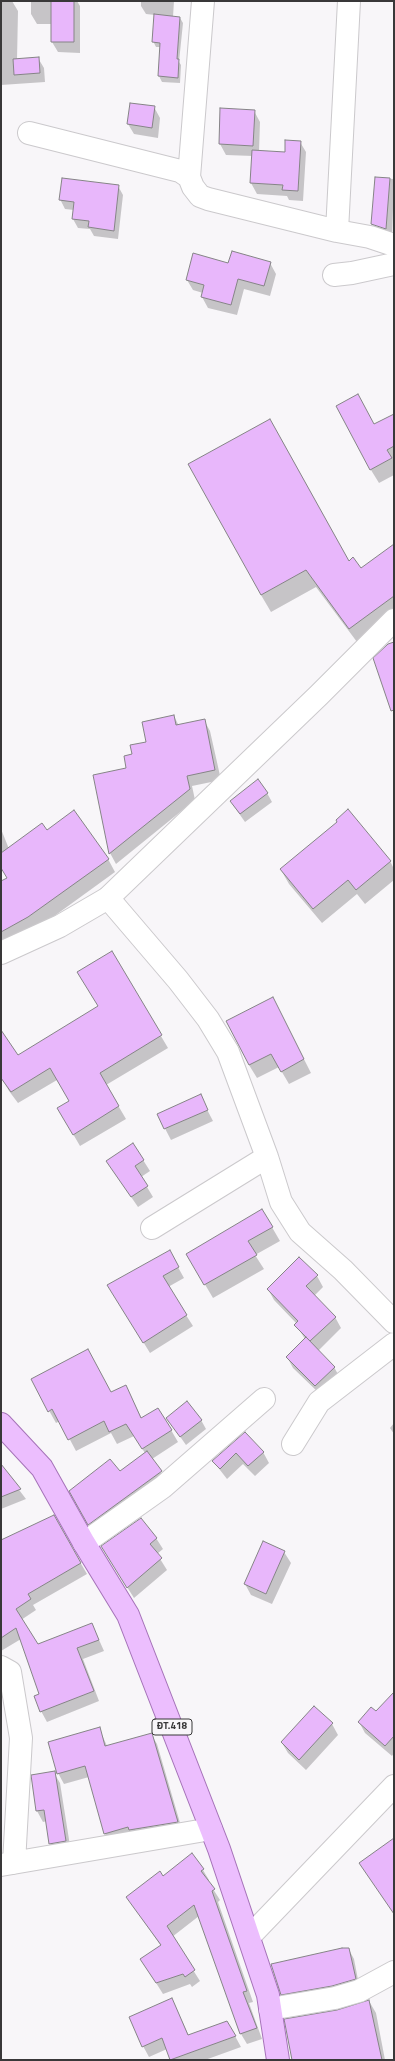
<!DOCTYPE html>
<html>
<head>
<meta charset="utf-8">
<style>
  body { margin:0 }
  #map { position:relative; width:395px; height:2061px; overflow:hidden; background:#f8f6f9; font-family:"Titillium Web",sans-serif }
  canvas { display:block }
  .frame { position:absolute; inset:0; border:2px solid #393839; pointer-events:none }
</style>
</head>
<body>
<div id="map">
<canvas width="395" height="2061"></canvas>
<div class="frame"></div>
</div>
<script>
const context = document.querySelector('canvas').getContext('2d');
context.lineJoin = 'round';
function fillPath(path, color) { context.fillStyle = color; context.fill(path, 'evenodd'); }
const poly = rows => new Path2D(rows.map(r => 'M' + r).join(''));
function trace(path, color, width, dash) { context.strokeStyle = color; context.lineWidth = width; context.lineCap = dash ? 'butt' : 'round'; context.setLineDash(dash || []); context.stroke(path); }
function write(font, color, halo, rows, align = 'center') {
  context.font = font + ' "Titillium Web",sans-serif'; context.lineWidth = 3; context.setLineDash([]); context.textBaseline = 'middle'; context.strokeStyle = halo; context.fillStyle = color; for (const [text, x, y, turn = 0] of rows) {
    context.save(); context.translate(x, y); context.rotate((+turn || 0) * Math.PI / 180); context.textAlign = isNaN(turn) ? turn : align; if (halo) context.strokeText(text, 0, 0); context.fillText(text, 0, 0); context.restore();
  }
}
const shadow = poly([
  [1,1,12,1,18,11,17,60,38,58,44,68,45,82,1,85],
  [31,1,77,1,80,6,80,53,58,52,52,42,52,24,37,24,31,14],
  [141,1,174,1,173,17,180,18,183,23,179,62,181,65,180,83,162,82,159,76,160,47,156,47,153,41,155,15,146,14,141,6],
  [154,107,160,118,158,138,134,134,128,124],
  [254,111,260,122,259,151,286,153,300,142,306,152,303,201,289,200,287,196,257,194,251,183,253,156,226,155,220,144],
  [376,178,394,179,392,239,378,235,372,224],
  [118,186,123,195,118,239,94,236,90,229,78,228,73,219,74,210,65,209,60,199],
  [270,263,276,274,270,296,244,289,237,315,208,308,202,297,203,293,193,290,187,280],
  [358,395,374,425,394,415,394,475,379,483,371,470],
  [280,437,349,562,361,570,394,545,394,620,360,646,316,587,271,612,261,595],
  [174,716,179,726,204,720,210,731,221,780,192,786,195,800,116,864,110,853,94,776,127,769,147,742],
  [267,793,272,802,245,822,231,802],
  [1,829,9,849,46,831,108,859,115,872,35,930,1,948,1,882,8,879,1,866],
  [390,861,394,869,394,880,365,904,357,894,322,923,289,884,281,870],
  [112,953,168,1048,106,1085,126,1119,80,1146,58,1108,70,1101,57,1080,18,1103,9,1091,2,1079,1,1070,1,1032,18,1056,99,1007],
  [280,1012,311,1073,289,1084,279,1067,257,1078,249,1065],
  [200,1096,213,1121,171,1140,158,1115],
  [133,1144,150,1171,141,1177,153,1197,138,1207,114,1172],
  [262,1210,280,1241,255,1255,264,1269,213,1298,187,1254],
  [169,1251,184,1278,168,1287,193,1326,150,1353,115,1296],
  [317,1276,323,1287,314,1296,335,1317,341,1328,318,1351,334,1367,340,1378,322,1396,293,1368,287,1357,305,1339,296,1325,297,1324,274,1300,268,1289],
  [32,1380,111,1393,126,1386,142,1419,171,1430,178,1442,152,1459,167,1483,95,1535,70,1491,119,1472,145,1453,134,1436,117,1444,111,1433,76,1451,60,1421,56,1423],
  [167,1418,201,1420,206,1429,186,1445],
  [394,1423,394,1434,390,1428],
  [245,1434,263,1452,269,1463,255,1476,243,1464,227,1479,213,1461],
  [1,1466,26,1499,1,1509],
  [54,1517,87,1574,33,1605,36,1610,21,1620,38,1645,92,1624,104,1651,83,1659,99,1701,47,1722,41,1711,40,1695,21,1639,1,1651,1,1542],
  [156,1538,163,1549,157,1554,167,1570,134,1598,108,1557],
  [284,1552,291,1563,272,1604,251,1595,245,1584],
  [394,1693,394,1753,392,1756,365,1733,359,1722,376,1713],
  [332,1724,338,1735,306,1770,288,1753,282,1743],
  [99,1728,107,1746,151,1734,157,1744,183,1833,112,1845,105,1834,89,1777,64,1784,58,1773],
  [54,1773,60,1783,71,1852,56,1854,50,1844,47,1821,43,1822,37,1811,33,1776],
  [192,1855,203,1870,209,1880,208,1881,220,1900,218,1902,253,2002,249,2003,262,2039,247,2044,241,2034,199,1916,172,1937,200,1981,192,1987,190,1984,163,1994,148,1970,161,1946,127,1897,162,1877],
  [348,1948,354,1959,360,1990,288,2005,282,1994],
  [369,2001,376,2013,385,2060,293,2060,337,2011],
  [177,2010,189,2036,235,2036,241,2047,205,2060,171,2060,167,2049,149,2057,143,2046]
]);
const building = poly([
  [51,1,74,1,74,42,51,42,51,1],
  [154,14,180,17,177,59,179,59,178,78,158,76,160,43,152,42,154,14],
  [39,57,40,73,14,75,13,59,39,57],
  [130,103,155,106,152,128,127,124,130,103],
  [220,108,255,110,253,146,219,144,220,108],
  [285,140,301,141,298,191,282,190,283,185,250,183,252,150,285,152,285,140],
  [375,177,390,178,386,229,371,224,375,177],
  [62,178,119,185,114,231,88,227,89,221,72,219,74,202,59,200,62,178],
  [232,251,271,262,264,286,238,279,231,305,201,297,204,285,186,280,193,253,228,263,232,251],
  [358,394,374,424,394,414,394,446,387,450,392,458,370,470,336,406,358,394],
  [270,419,349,561,353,557,361,568,394,544,394,596,349,629,306,570,261,595,188,464,270,419],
  [394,642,394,710,391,711,373,658,388,644,394,642],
  [174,715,176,725,205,719,215,770,187,776,190,789,109,854,93,775,126,768,124,756,132,754,130,745,146,742,142,722,174,715],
  [258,779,268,793,240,814,230,801,258,779],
  [348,809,391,861,356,890,348,880,313,909,280,869,337,822,336,820,348,809],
  [74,810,109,859,28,917,1,932,1,881,7,878,1,868,1,853,42,823,47,830,74,810],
  [112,951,162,1035,100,1073,119,1106,73,1135,57,1108,69,1101,50,1068,11,1092,1,1078,1,1030,18,1055,98,1006,77,972,112,951],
  [273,997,304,1059,281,1072,271,1054,249,1065,226,1021,273,997],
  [201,1094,208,1110,164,1129,157,1114,201,1094],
  [133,1143,144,1160,135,1166,148,1186,131,1197,106,1161,133,1143],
  [262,1209,273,1227,248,1241,257,1255,204,1285,186,1254,262,1209],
  [170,1250,179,1267,163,1276,187,1315,143,1343,107,1285,170,1250],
  [299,1257,318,1275,306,1286,336,1317,310,1341,294,1325,298,1321,267,1289,299,1257],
  [306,1337,335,1367,315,1386,286,1357,306,1337],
  [88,1349,111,1392,126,1385,141,1418,158,1408,172,1430,142,1449,126,1424,109,1432,104,1421,68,1440,52,1409,48,1412,31,1379,88,1349],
  [187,1401,202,1420,180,1437,166,1418,187,1401],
  [245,1432,264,1452,248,1466,236,1453,220,1469,212,1461,245,1432],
  [147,1451,162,1471,88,1525,69,1491,110,1459,120,1471,147,1451],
  [1,1464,21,1489,1,1497,1,1464],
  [54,1515,81,1563,28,1594,31,1599,16,1609,38,1644,92,1623,99,1640,77,1648,94,1691,40,1712,34,1696,39,1694,16,1628,1,1638,1,1540,54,1515],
  [141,1518,157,1538,150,1544,162,1558,127,1588,101,1546,141,1518],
  [263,1541,285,1551,266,1594,244,1584,263,1541],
  [394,1692,394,1736,385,1746,358,1722,371,1707,376,1711,394,1692],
  [314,1706,333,1723,299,1760,281,1742,314,1706],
  [100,1727,105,1746,152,1733,178,1822,129,1830,128,1827,104,1834,85,1766,57,1774,48,1742,100,1727],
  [55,1771,66,1841,49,1844,44,1810,36,1811,31,1775,55,1771],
  [394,1838,394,1914,359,1863,394,1838],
  [192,1853,204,1869,201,1871,215,1889,212,1891,247,1991,243,1992,257,2028,240,2034,194,1905,167,1926,195,1970,185,1977,183,1974,156,1983,140,1959,161,1945,126,1897,160,1871,163,1876,192,1853],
  [342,1948,349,1948,356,1979,332,1986,281,1995,271,1964,342,1948],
  [172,1998,188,2035,227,2021,236,2036,170,2060,162,2038,142,2047,129,2017,172,1998],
  [369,2000,382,2060,292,2060,284,2019,337,2010,369,2000]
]);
const minor = poly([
  [29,133,180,171,189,177,193,187,200,196,208,199,337,231,370,237,394,245],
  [189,177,203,1],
  [337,231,349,1],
  [334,275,352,273,394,264],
  [108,898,178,980,208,1019,228,1052,267,1157,281,1202,300,1232,343,1270,394,1322],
  [152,1228,267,1157],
  [293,1444,319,1402,394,1344],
  [84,1543,163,1487,264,1399],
  [1,1667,10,1672,21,1738,14,1863],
  [1,1865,211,1829],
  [249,1937,394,1786],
  [270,2009,335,1998,359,1991,394,1972]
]);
const tertiary = poly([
  [1,953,60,926,108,898,319,695,394,620]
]);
const primary = poly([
  [1,1424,42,1468,84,1543,128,1615,219,1849,268,1995,278,2060]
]);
const shields = [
  [172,1727,40]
];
const shieldNames = [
  ["ĐT.418",172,1727]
];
fillPath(shadow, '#0003');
fillPath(building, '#e8b7fb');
trace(building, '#858486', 1);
trace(minor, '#cbc9cc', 24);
trace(tertiary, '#cbc9cc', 24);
trace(primary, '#a573b8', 24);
trace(minor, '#fff', 22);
trace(tertiary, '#fff', 22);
trace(primary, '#ecbefe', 22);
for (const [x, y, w] of shields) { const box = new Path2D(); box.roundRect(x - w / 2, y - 8, w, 16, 3); context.fillStyle = '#f8f6f9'; context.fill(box); trace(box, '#393839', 1); }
write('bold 10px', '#393839', null, shieldNames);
</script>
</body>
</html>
